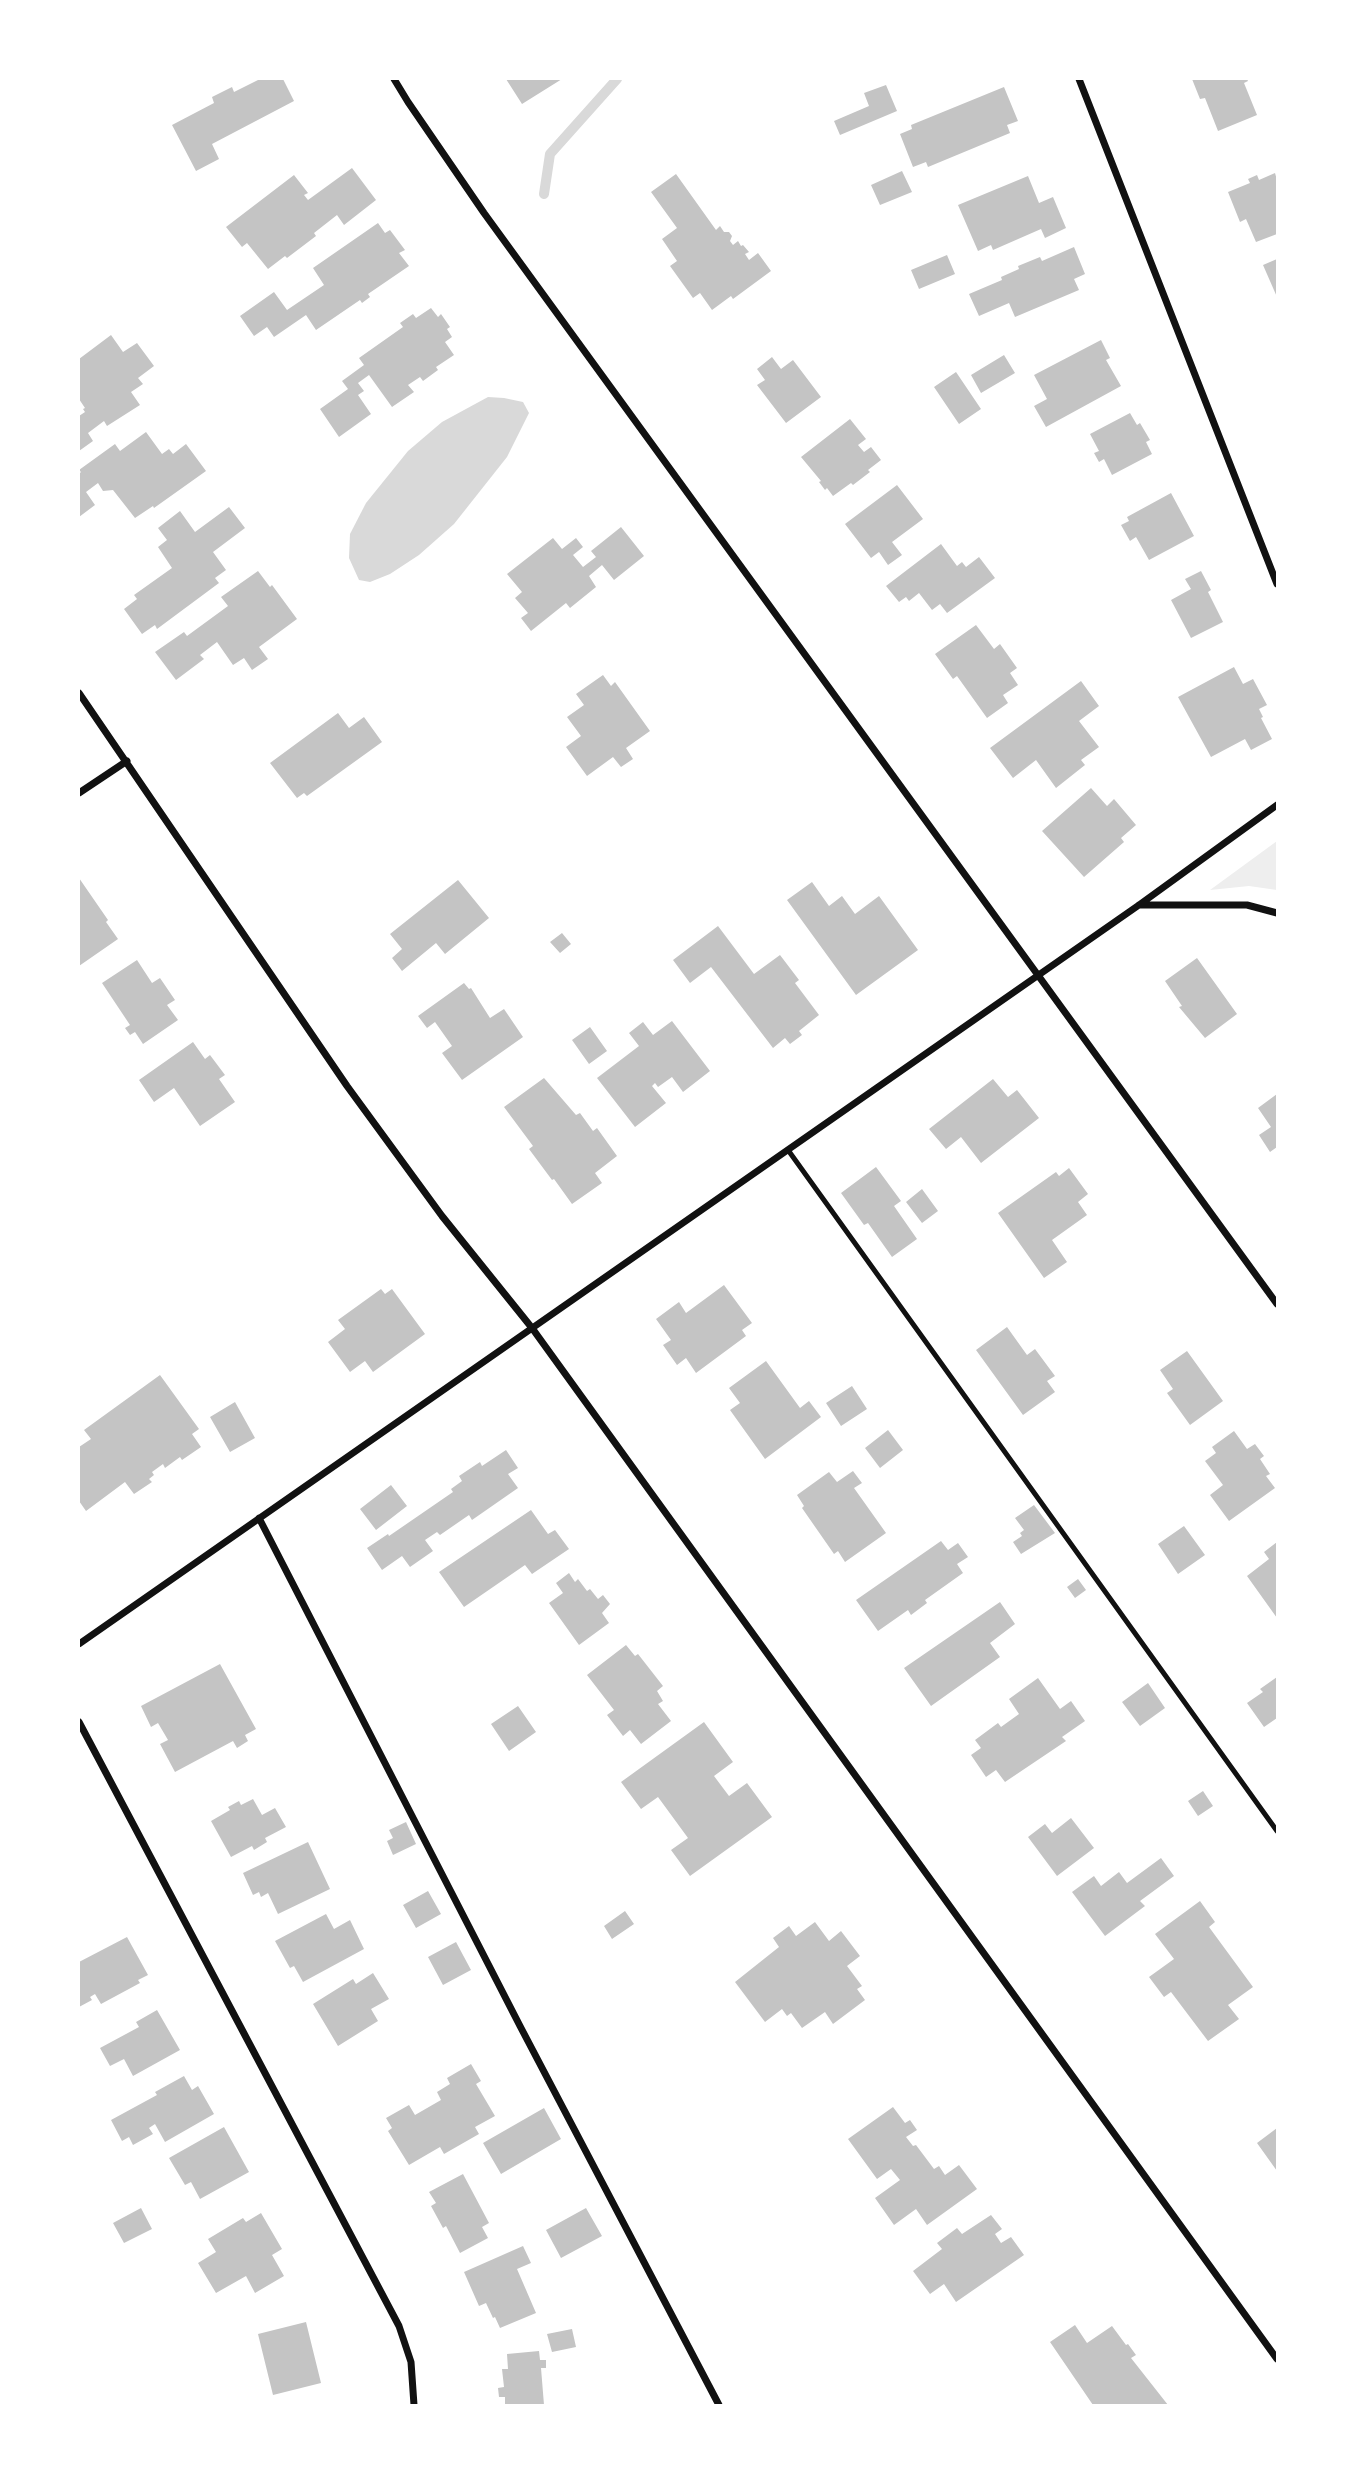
<!DOCTYPE html>
<html>
<head>
<meta charset="utf-8">
<style>
  body { margin:0 }
  #map { position:relative; width:1356px; height:2484px; overflow:hidden; background:#fff; font-family:Roboto,sans-serif }
  canvas { display:block }
  .frame { position:absolute; inset:0; border:80px solid #fff; pointer-events:none }
</style>
</head>
<body>
<div id="map">
<canvas width="1356" height="2484"></canvas>
<div class="frame"></div>
</div>
<script>
const context = document.querySelector('canvas').getContext('2d');
context.lineJoin = 'round';
function fillPath(path, color) { context.fillStyle = color; context.fill(path, 'evenodd'); }
const poly = rows => new Path2D(rows.map(r => 'M' + r).join(''));
function trace(path, color, width, dash) { context.strokeStyle = color; context.lineWidth = width; context.lineCap = dash ? 'butt' : 'round'; context.setLineDash(dash || []); context.stroke(path); }
const green = poly([
  [1277,841,1277,890,1249,886,1210,890]
]);
const water = poly([
  [488,397,504,398,523,402,529,413,507,457,454,524,419,555,390,574,370,582,359,580,349,558,350,534,366,503,408,451,442,422]
]);
const stream = poly([
  [544,194,550,154,617,79]
]);
const building = poly([
  [260,79,283,79,294,101,212,144,219,159,196,171,172,125,214,103,212,97,232,87,234,92],
  [506,79,562,79,522,104],
  [1192,79,1247,79,1248,81,1244,83,1257,115,1218,131,1205,98,1200,99],
  [886,85,897,111,840,135,834,121,869,106,864,93],
  [1004,87,1018,121,1007,125,1010,133,928,167,926,162,913,167,900,134,912,129,911,125],
  [352,168,376,200,344,225,337,215,314,233,316,236,287,258,285,256,268,269,247,243,242,247,226,227,294,175,308,193,304,195,308,200],
  [902,171,912,192,880,205,871,185],
  [1275,173,1277,180,1277,234,1256,242,1246,219,1240,222,1228,192,1250,183,1248,179,1257,175,1259,180],
  [676,174,716,230,720,226,724,232,729,232,732,236,730,241,733,245,738,241,741,246,743,245,749,252,745,254,749,260,758,253,771,271,733,299,731,296,712,310,700,293,693,298,670,266,677,261,662,239,677,228,651,192],
  [1028,176,1039,203,1053,197,1066,228,1045,238,1041,229,993,250,991,245,978,251,958,205],
  [378,223,385,233,390,230,405,250,399,253,409,266,368,294,370,297,362,303,360,300,316,330,306,315,274,337,267,327,254,336,240,316,274,292,287,310,324,285,313,268],
  [1074,247,1085,274,1074,279,1079,290,1015,317,1009,303,979,316,969,294,1002,280,1001,277,1019,269,1018,266,1040,257,1042,261],
  [947,255,955,274,919,289,911,270],
  [1277,259,1277,297,1263,265],
  [431,308,438,317,441,314,450,327,447,329,452,337,445,342,454,355,436,367,438,370,423,381,420,377,408,385,414,392,392,407,369,375,358,383,364,391,358,395,371,414,339,437,320,409,348,389,342,381,364,365,359,358,403,327,400,323,413,314,416,318],
  [111,335,123,352,137,343,154,366,138,378,143,384,131,392,140,405,107,426,104,421,88,433,93,441,79,451,79,416,85,412,83,409,85,408,79,399,79,359],
  [1101,340,1110,358,1106,360,1121,386,1046,427,1034,406,1047,399,1034,375],
  [1004,355,1015,373,981,393,971,375],
  [772,357,781,369,793,360,821,397,786,423,757,385,765,380,757,369],
  [956,372,981,409,959,424,934,387],
  [1130,413,1137,425,1140,423,1150,440,1146,442,1152,454,1112,475,1104,459,1099,462,1094,453,1099,451,1090,434],
  [850,419,866,439,858,445,864,452,871,447,881,460,868,470,870,472,853,485,851,483,833,496,827,488,825,490,819,482,821,481,801,457],
  [146,432,162,454,169,449,173,454,186,444,206,471,154,508,153,506,135,518,113,490,103,491,98,483,86,492,95,505,79,517,79,474,81,472,79,470,115,444,120,451],
  [897,485,923,519,892,542,902,555,888,565,879,552,871,558,845,524],
  [1171,493,1194,536,1149,560,1136,537,1130,541,1121,525,1129,521,1127,517],
  [229,507,245,528,213,552,226,570,215,578,219,583,157,629,155,625,142,634,124,609,137,599,134,595,172,568,158,547,167,540,158,528,180,511,195,532],
  [621,527,644,556,614,580,602,565,589,576,596,587,570,608,566,603,531,631,521,618,528,613,515,598,522,592,507,574,553,538,562,549,576,538,583,547,573,555,583,567,596,557,591,551],
  [941,544,957,566,962,562,966,567,979,557,995,578,947,613,940,604,932,610,919,593,909,601,906,597,899,602,886,586],
  [258,571,270,587,272,585,297,619,259,647,268,659,252,670,244,658,233,665,217,642,200,655,204,659,176,680,155,652,184,632,187,636,228,606,221,597],
  [1201,571,1211,590,1208,592,1223,622,1191,638,1171,600,1191,589,1185,579],
  [976,625,994,649,1000,644,1017,668,1010,673,1018,685,1003,695,1008,703,987,718,957,676,953,679,935,654],
  [1234,667,1243,684,1253,679,1267,705,1259,709,1263,717,1261,718,1272,739,1251,750,1245,739,1211,757,1178,697],
  [603,675,611,686,615,682,650,731,626,748,633,759,621,767,613,757,587,776,566,747,581,736,567,717,584,705,576,694],
  [1081,681,1099,706,1079,721,1099,747,1081,760,1085,765,1056,788,1036,760,1013,778,990,748],
  [338,713,349,728,364,717,382,742,307,796,304,793,297,798,270,763],
  [1091,788,1107,806,1114,799,1136,825,1121,838,1124,842,1084,877,1042,831],
  [79,878,108,920,106,922,118,939,79,966],
  [458,880,489,918,445,954,436,943,402,971,392,958,402,949,390,934],
  [812,882,829,906,842,896,855,914,879,896,918,950,856,995,787,900],
  [718,926,754,974,780,955,799,980,795,983,819,1015,799,1031,802,1035,790,1044,785,1038,773,1048,711,967,690,983,673,960],
  [562,933,571,944,560,953,550,942],
  [1197,958,1237,1014,1205,1038,1179,1007,1182,1006,1165,981],
  [137,960,152,983,160,978,175,1000,167,1005,178,1020,143,1044,135,1032,130,1035,125,1028,130,1025,102,983],
  [464,983,469,989,471,988,490,1018,504,1009,523,1037,462,1080,442,1053,452,1046,435,1022,427,1028,418,1016],
  [672,1021,710,1071,683,1092,672,1077,658,1087,655,1083,652,1086,666,1103,635,1127,597,1078,639,1046,629,1033,643,1022,653,1035],
  [590,1027,607,1051,589,1064,572,1040],
  [193,1042,205,1059,210,1055,225,1075,219,1079,235,1102,200,1126,174,1088,154,1102,139,1080],
  [544,1078,576,1115,580,1113,593,1131,597,1128,617,1156,595,1173,602,1183,572,1204,554,1179,552,1180,529,1149,533,1146,504,1107],
  [993,1079,1008,1097,1017,1090,1039,1118,981,1163,961,1137,946,1149,929,1129],
  [1277,1094,1277,1147,1270,1152,1259,1135,1271,1127,1258,1108],
  [876,1167,901,1201,894,1206,917,1239,892,1257,868,1223,864,1225,841,1193],
  [1069,1168,1088,1194,1078,1202,1087,1215,1052,1240,1067,1262,1044,1278,998,1213,1056,1172,1059,1176],
  [922,1189,938,1211,922,1223,906,1202],
  [724,1285,752,1323,742,1330,746,1336,696,1373,686,1358,677,1365,663,1345,671,1340,656,1319,679,1302,686,1313],
  [381,1289,385,1294,392,1289,425,1334,373,1372,365,1361,350,1372,328,1342,345,1329,338,1320],
  [1007,1327,1027,1355,1035,1349,1055,1376,1047,1381,1055,1392,1023,1415,976,1350],
  [1187,1351,1223,1401,1190,1425,1167,1393,1173,1389,1160,1370],
  [766,1361,800,1408,809,1401,821,1417,765,1459,730,1410,740,1403,729,1388],
  [160,1375,199,1429,192,1434,201,1447,182,1460,180,1457,165,1468,163,1464,152,1472,154,1475,149,1479,152,1482,134,1494,125,1482,86,1511,79,1501,79,1447,91,1439,84,1430],
  [852,1386,867,1409,841,1426,826,1403],
  [235,1402,255,1438,230,1452,210,1417],
  [888,1430,903,1450,880,1468,865,1448],
  [1234,1431,1247,1449,1255,1444,1264,1456,1260,1459,1270,1474,1266,1476,1275,1488,1229,1521,1210,1495,1223,1485,1205,1461,1216,1453,1212,1447],
  [506,1450,518,1468,508,1474,518,1488,472,1520,469,1515,440,1535,437,1532,425,1540,433,1551,410,1567,402,1556,382,1570,367,1548,388,1534,389,1536,453,1492,451,1489,462,1481,459,1476,480,1462,482,1466],
  [853,1471,862,1483,854,1488,886,1533,845,1562,838,1551,834,1554,802,1508,804,1506,797,1495,829,1472,837,1482],
  [391,1485,407,1506,376,1530,360,1509],
  [1034,1505,1055,1533,1021,1554,1013,1542,1022,1536,1020,1533,1024,1530,1015,1518],
  [531,1510,548,1534,555,1530,569,1549,532,1574,525,1565,464,1607,439,1572],
  [1184,1526,1205,1555,1178,1574,1158,1544],
  [941,1541,948,1550,958,1543,968,1557,957,1564,963,1573,925,1600,927,1603,911,1615,908,1610,878,1631,856,1600],
  [1277,1542,1277,1618,1247,1576,1269,1559,1264,1552],
  [569,1573,575,1582,578,1579,587,1591,590,1589,598,1599,603,1595,610,1604,602,1613,609,1623,579,1645,549,1603,563,1593,556,1583],
  [1078,1579,1086,1590,1075,1598,1067,1587],
  [1000,1602,1015,1624,990,1643,1000,1657,931,1706,904,1668],
  [626,1645,635,1656,638,1654,663,1686,657,1691,663,1701,658,1704,671,1721,641,1744,630,1730,623,1736,607,1715,614,1710,587,1675],
  [220,1664,256,1729,245,1735,248,1741,237,1748,233,1741,175,1772,160,1744,168,1740,158,1723,151,1727,141,1706],
  [1277,1677,1277,1718,1264,1727,1247,1703,1263,1692,1260,1689],
  [1038,1678,1060,1709,1071,1701,1085,1721,1062,1737,1066,1741,1005,1782,996,1770,986,1777,971,1755,981,1748,975,1740,998,1723,1001,1727,1019,1714,1009,1699],
  [1148,1683,1165,1708,1140,1726,1122,1702],
  [518,1706,536,1732,509,1751,491,1724],
  [704,1722,733,1762,714,1776,729,1796,747,1783,772,1817,690,1876,671,1850,688,1838,658,1797,641,1809,621,1782],
  [1203,1791,1213,1806,1198,1816,1188,1801],
  [253,1799,262,1815,275,1808,286,1827,265,1838,267,1842,254,1850,252,1846,231,1857,211,1821,230,1810,228,1807,239,1801,241,1805],
  [1071,1818,1094,1848,1057,1876,1028,1837,1045,1824,1052,1833],
  [406,1822,416,1844,393,1855,387,1841,393,1838,389,1830],
  [308,1842,330,1889,278,1914,268,1893,261,1897,259,1892,253,1895,243,1873],
  [1161,1858,1174,1876,1140,1901,1145,1906,1105,1936,1072,1892,1094,1876,1101,1886,1119,1872,1127,1883],
  [428,1891,441,1914,416,1928,403,1905],
  [1200,1901,1215,1922,1209,1927,1253,1987,1228,2005,1239,2019,1208,2041,1171,1992,1164,1997,1149,1977,1174,1959,1155,1934],
  [625,1911,634,1924,612,1939,604,1926],
  [326,1914,334,1929,350,1920,364,1949,303,1982,294,1966,290,1968,275,1941],
  [815,1922,829,1941,841,1931,860,1956,847,1966,862,1986,857,1989,865,2000,833,2024,825,2012,802,2028,791,2013,787,2016,782,2009,765,2022,735,1982,779,1947,773,1938,789,1926,796,1936],
  [127,1937,148,1975,138,1980,140,1983,101,2004,95,1994,90,1997,92,2000,79,2007,79,1962],
  [456,1942,471,1970,443,1985,428,1957],
  [373,1973,389,1999,371,2009,378,2021,338,2046,313,2004,353,1979,356,1984],
  [157,2010,180,2050,133,2076,124,2059,110,2066,100,2048,139,2027,136,2022],
  [471,2064,481,2081,476,2084,495,2116,475,2127,479,2134,444,2154,440,2147,409,2165,388,2131,392,2128,386,2118,409,2105,415,2115,441,2100,437,2092,450,2084,447,2078],
  [184,2076,192,2090,198,2086,214,2114,165,2142,155,2124,149,2128,153,2134,133,2145,129,2137,122,2141,111,2120,157,2095,155,2092],
  [893,2107,905,2123,910,2120,917,2130,906,2137,913,2146,916,2145,934,2169,939,2166,945,2175,959,2165,977,2189,927,2225,916,2209,894,2225,875,2198,900,2180,891,2169,877,2179,848,2139],
  [544,2108,561,2139,501,2174,483,2143],
  [224,2127,249,2172,200,2199,191,2182,185,2185,169,2158],
  [1277,2128,1277,2171,1257,2143],
  [463,2174,489,2223,482,2227,488,2238,460,2253,446,2226,443,2228,431,2206,436,2203,429,2192],
  [141,2208,152,2229,124,2243,113,2223],
  [586,2208,602,2236,561,2258,546,2230],
  [261,2213,282,2249,272,2255,284,2276,255,2293,246,2276,216,2293,198,2263,216,2252,208,2239,243,2218,246,2222],
  [991,2215,1002,2229,995,2234,1001,2243,1011,2237,1024,2255,956,2302,944,2284,930,2294,913,2271,942,2249,937,2243,957,2228,962,2234],
  [523,2246,531,2263,517,2269,536,2313,500,2328,495,2317,493,2318,486,2303,479,2306,464,2272],
  [306,2322,321,2383,273,2395,258,2334],
  [1075,2325,1087,2343,1112,2326,1126,2345,1128,2344,1136,2355,1131,2358,1168,2405,1093,2405,1050,2342],
  [572,2329,576,2347,552,2352,547,2334],
  [539,2351,540,2360,546,2360,546,2368,541,2368,544,2405,505,2405,505,2397,499,2397,498,2388,504,2387,502,2369,508,2369,507,2354]
]);
const service = poly([
  [788,1150,1277,1831]
]);
const minor = poly([
  [394,79,408,102,484,213,1277,1304],
  [1079,79,1277,584],
  [79,693,347,1086,442,1216,532,1328,1277,2359],
  [79,793,127,761],
  [1139,905,1247,905,1277,913],
  [259,1518,520,2026,719,2405],
  [79,1644,1139,905,1277,805],
  [79,1722,399,2326,411,2362,414,2405]
]);
fillPath(green, '#eee');
fillPath(water, '#d9d9d9');
trace(stream, '#d9d9d9', 10);
fillPath(building, '#c4c4c4');
trace(service, '#111', 5);
trace(minor, '#111', 7);
</script>
</body>
</html>
